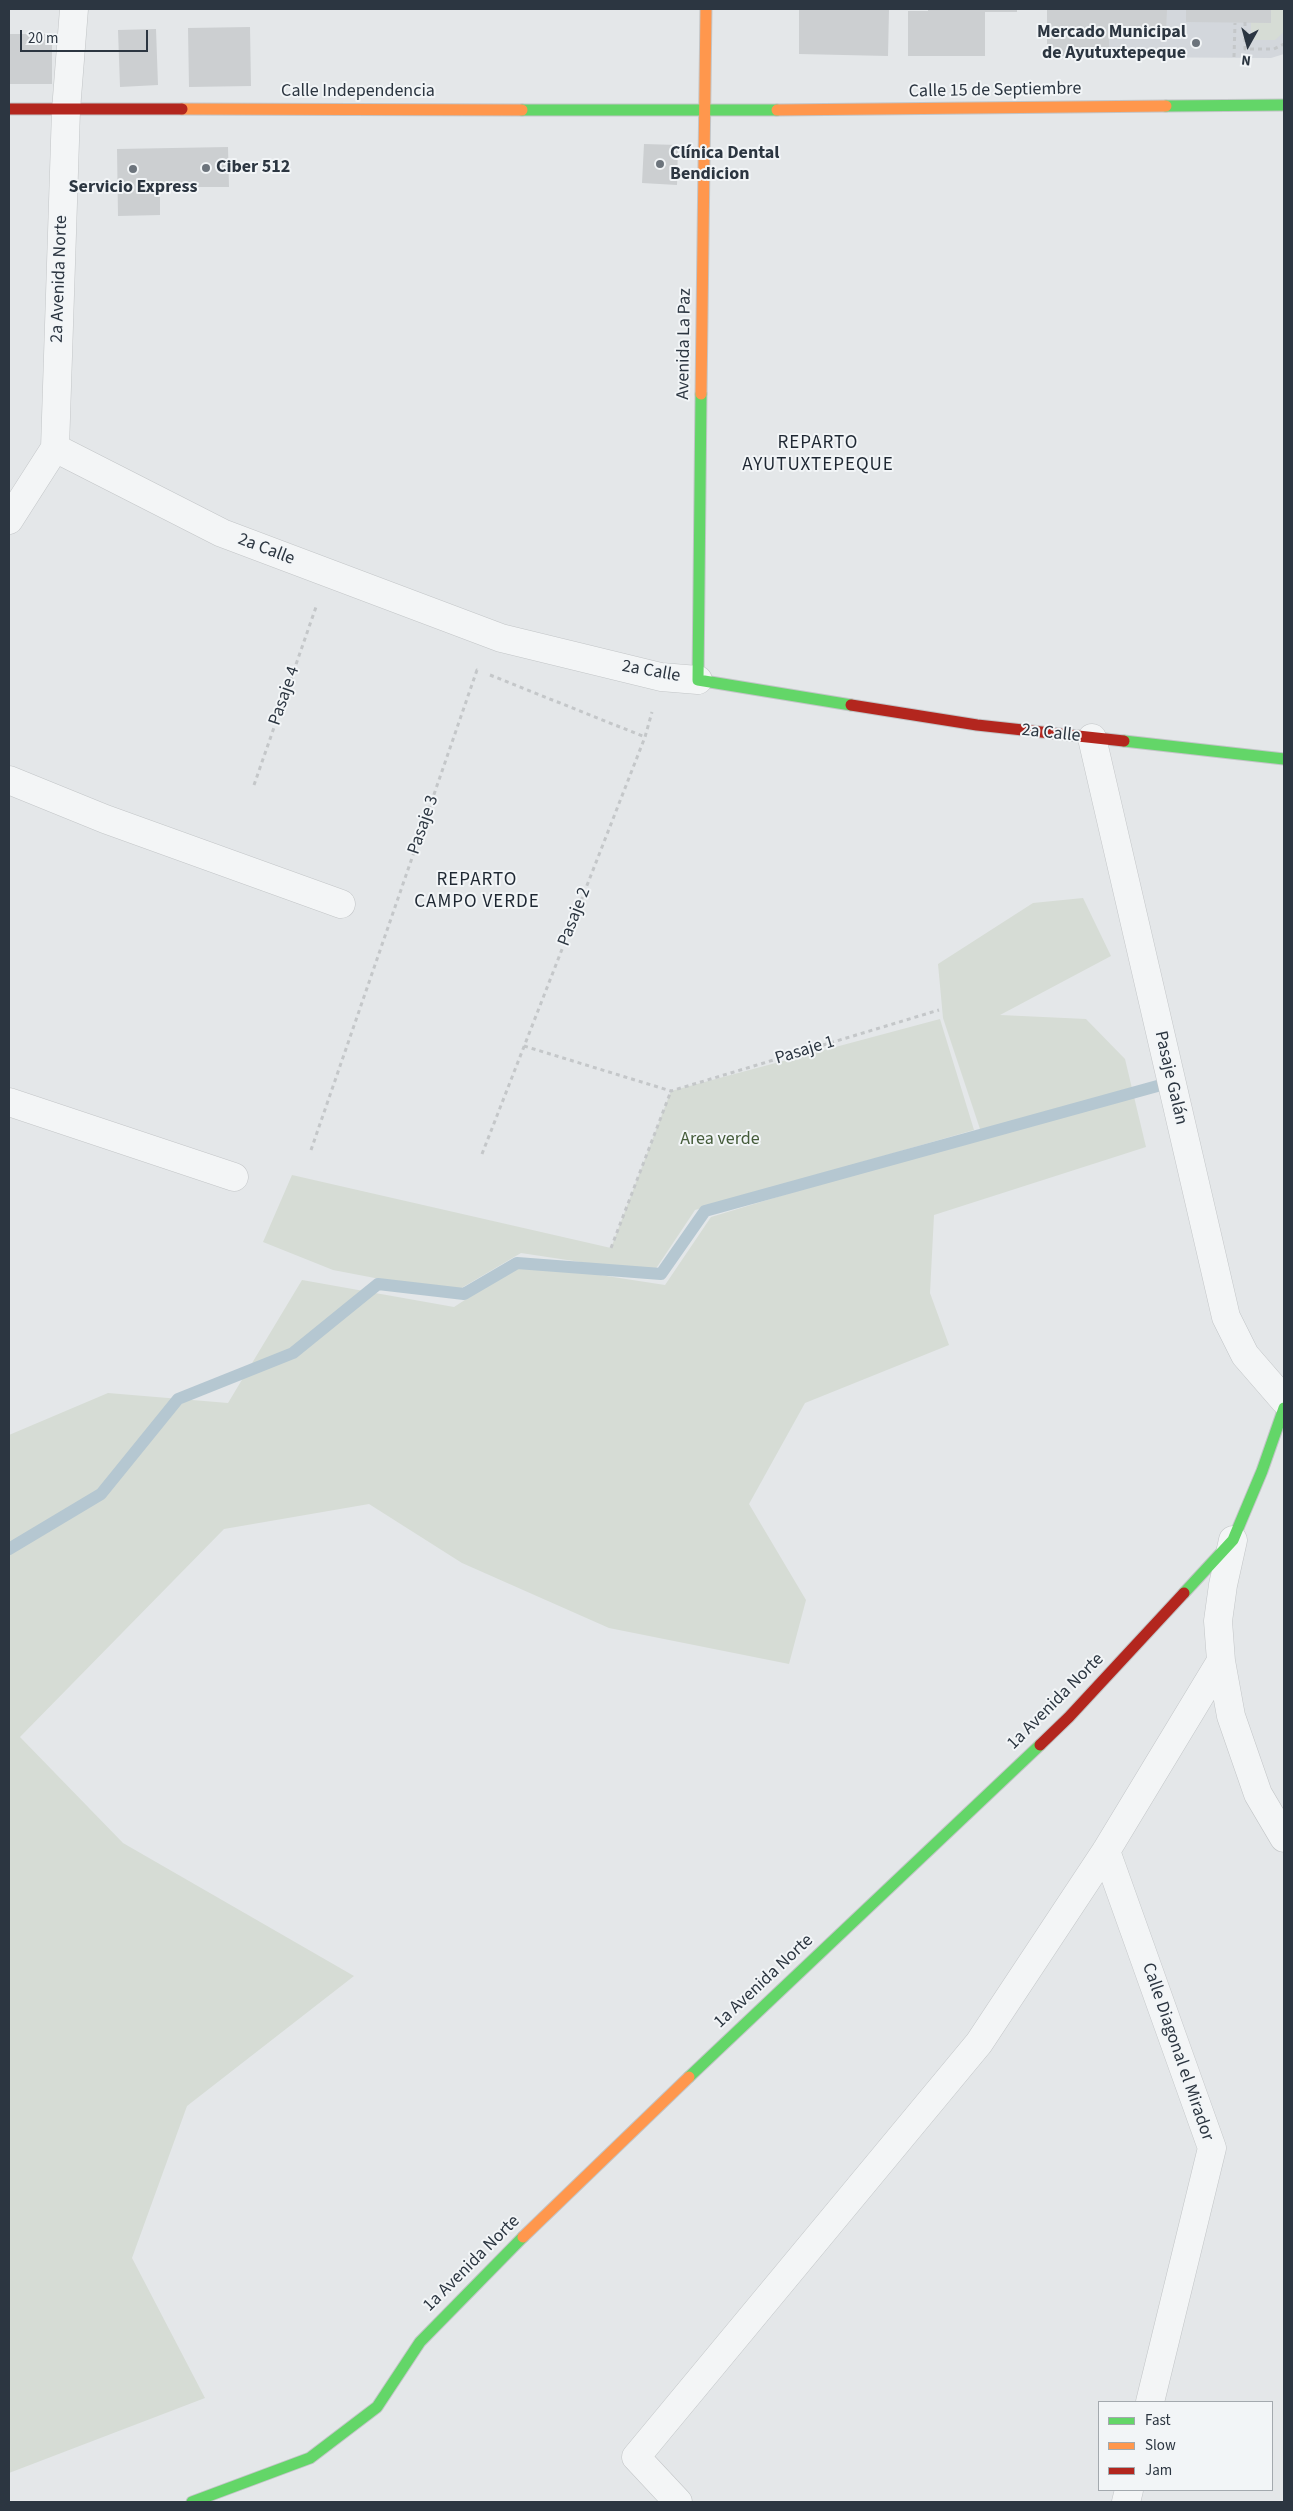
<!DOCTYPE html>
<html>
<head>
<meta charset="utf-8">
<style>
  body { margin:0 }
  #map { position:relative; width:1293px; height:2511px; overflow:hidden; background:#e4e7e9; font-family:"Source Sans 3",sans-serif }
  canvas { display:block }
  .frame { position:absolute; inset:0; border:10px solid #2c3641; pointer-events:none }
  .legend { position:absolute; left:1098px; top:2401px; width:175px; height:90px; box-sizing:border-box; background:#f2f5f7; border:1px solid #a3a9ae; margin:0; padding:6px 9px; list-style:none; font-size:15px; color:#2c3641 }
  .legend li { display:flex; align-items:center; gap:10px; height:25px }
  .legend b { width:25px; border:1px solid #a3a9ae }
  .north { position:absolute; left:1223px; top:20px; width:50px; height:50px; -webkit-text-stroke:4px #f2f5f7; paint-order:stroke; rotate:187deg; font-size:14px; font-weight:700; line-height:20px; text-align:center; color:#2c3641 }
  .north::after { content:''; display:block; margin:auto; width:18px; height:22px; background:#2c3641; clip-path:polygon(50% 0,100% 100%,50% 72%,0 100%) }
  .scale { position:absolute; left:20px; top:30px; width:128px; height:22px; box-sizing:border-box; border:2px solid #2c3641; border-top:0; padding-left:6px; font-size:15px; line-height:18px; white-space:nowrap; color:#2c3641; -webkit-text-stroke:4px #f2f5f7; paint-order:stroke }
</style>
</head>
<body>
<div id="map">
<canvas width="1293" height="2511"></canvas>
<div class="frame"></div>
<ul class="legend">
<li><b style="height:6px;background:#63d668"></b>Fast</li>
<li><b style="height:6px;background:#ff974d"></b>Slow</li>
<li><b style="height:6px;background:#b3261e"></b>Jam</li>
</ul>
<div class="north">N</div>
<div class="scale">20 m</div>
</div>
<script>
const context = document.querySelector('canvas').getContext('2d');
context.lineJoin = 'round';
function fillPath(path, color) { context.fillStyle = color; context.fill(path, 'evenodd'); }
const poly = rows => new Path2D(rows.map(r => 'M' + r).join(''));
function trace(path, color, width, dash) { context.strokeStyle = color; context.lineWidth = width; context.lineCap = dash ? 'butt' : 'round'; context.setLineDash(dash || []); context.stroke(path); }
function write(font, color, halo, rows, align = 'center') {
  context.font = font + ' "Source Sans 3",sans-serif'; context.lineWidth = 4; context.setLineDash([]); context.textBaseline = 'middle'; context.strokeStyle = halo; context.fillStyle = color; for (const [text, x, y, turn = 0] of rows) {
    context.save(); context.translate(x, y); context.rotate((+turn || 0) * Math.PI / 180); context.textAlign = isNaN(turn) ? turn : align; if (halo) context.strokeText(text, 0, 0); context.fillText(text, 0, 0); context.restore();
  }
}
const built = poly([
  [1109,9,1284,9,1284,54,1271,58,1109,57]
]);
const green = poly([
  [1271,9,1284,9,1284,32,1275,40,1251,40,1251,22,1271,23],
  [1083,898,1111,956,1000,1015,1086,1019,1125,1059,1146,1147,934,1215,930,1293,949,1345,805,1403,749,1504,806,1600,789,1664,609,1628,462,1563,369,1504,224,1529,20,1737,123,1843,354,1976,187,2106,132,2258,205,2398,9,2473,9,1435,108,1393,228,1403,302,1280,454,1307,522,1263,665,1285,711,1217,982,1135,943,1018,938,964,1033,903],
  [940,1019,974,1130,695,1210,653,1273,521,1253,453,1293,333,1270,263,1242,292,1175,611,1248,671,1091]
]);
const stream = poly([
  [9,1549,101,1494,178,1399,293,1353,378,1284,464,1294,517,1263,661,1274,705,1211,1161,1085]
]);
const building = poly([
  [799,9,889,9,888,56,799,54],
  [928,9,1017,9,1017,12,985,12,985,56,908,56,908,11,928,11],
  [1047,9,1167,9,1166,33,1109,33,1109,57,1047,56],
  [1186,9,1271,9,1271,23,1186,22],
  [250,27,251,86,189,87,188,28],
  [156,29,158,85,120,87,118,30],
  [9,34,52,34,52,84,9,84],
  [644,144,678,145,677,185,642,183],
  [228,147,229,187,160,187,160,215,118,216,117,149]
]);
const path = poly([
  [1245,22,1245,49,1274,49,1284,44],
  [1234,57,1235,23],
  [490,675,645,737],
  [254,785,316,607],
  [524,1046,671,1091,939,1010],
  [311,1150,477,670,480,671],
  [482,1154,645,737,652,712],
  [611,1248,671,1091]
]);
const street = poly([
  [55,448,222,533,501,638,661,677,698,680],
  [55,448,66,110,74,9],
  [9,520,55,448],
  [1092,738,1226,1317,1245,1355,1284,1400],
  [9,780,105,819,341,904],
  [9,1102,234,1177],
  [1233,1540,1223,1585,1218,1621,1221,1661,1231,1716,1258,1794,1284,1838],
  [1106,1851,1212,2148,1150,2402],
  [678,2502,636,2457,979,2043,1106,1851,1221,1661],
  [1126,2502,1129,2490]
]);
const fast = poly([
  [1166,106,1284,105],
  [522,110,777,110],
  [701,394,698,680,851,705],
  [1124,741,1284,759],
  [1184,1593,1233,1540,1262,1471,1284,1408],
  [689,2077,1040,1745],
  [192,2502,310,2458,377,2407,420,2342,523,2237]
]);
const slow = poly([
  [182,109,522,110],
  [777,110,1166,106],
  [701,394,706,9],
  [523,2237,689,2077]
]);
const jam = poly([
  [9,109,182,109],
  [851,705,977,725,1124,741],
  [1040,1745,1069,1717,1184,1593]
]);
const markers = [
  [1196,43,5,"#6c747c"],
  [660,164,5,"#6c747c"],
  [206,168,5,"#6c747c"],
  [133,169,5,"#6c747c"]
];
const poiNames = [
  ["Mercado Municipal",1186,33,"right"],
  ["de Ayutuxtepeque",1186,54,"right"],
  ["Clínica Dental",670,154],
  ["Bendicion",670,175],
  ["Ciber 512",216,168],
  ["Servicio Express",133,188,"center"]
];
const streetNames = [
  ["Calle 15 de Septiembre",995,91,-1],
  ["Calle Independencia",358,92],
  ["2a Avenida Norte",60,279,-88],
  ["Avenida La Paz",685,344,-89],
  ["2a Calle",266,550,21],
  ["2a Calle",651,672,10],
  ["Pasaje 4",285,696,-71],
  ["2a Calle",1051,734,6],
  ["Pasaje 3",424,825,-71],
  ["Pasaje 2",575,917,-69],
  ["Pasaje 1",805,1051,-17],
  ["Pasaje Galán",1170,1078,77],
  ["1a Avenida Norte",1056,1702,-45],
  ["1a Avenida Norte",764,1982,-43],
  ["Calle Diagonal el Mirador",1177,2052,71],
  ["1a Avenida Norte",472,2264,-45]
];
const parkNames = [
  ["Area verde",720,1140]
];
const neighbourhoodNames = [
  ["REPARTO",818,444],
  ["AYUTUXTEPEQUE",818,466],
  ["REPARTO",477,881],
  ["CAMPO VERDE",477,903]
];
fillPath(built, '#d3d7dc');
fillPath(green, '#d6dcd5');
trace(stream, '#b5c7d1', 12);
fillPath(building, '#cccfd1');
trace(street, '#c2c5c7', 29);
trace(fast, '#c2c5c7', 13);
trace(slow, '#c2c5c7', 13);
trace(jam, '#c2c5c7', 13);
trace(path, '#c4c7c9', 3, [4, 4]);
trace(street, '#f3f5f6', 28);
trace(fast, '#63d668', 11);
trace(slow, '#ff974d', 11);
trace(jam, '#b3261e', 11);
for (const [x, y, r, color] of markers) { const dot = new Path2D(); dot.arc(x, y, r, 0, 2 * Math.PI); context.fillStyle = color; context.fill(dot); trace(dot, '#f2f5f7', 2); }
write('bold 18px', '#2c3641', '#f2f5f7', poiNames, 'left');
write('18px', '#2c3641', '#f2f5f7', streetNames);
write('18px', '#455c3a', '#f2f5f7', parkNames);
context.letterSpacing = '1px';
write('19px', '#1e2732', '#f2f5f7', neighbourhoodNames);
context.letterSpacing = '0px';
</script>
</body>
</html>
